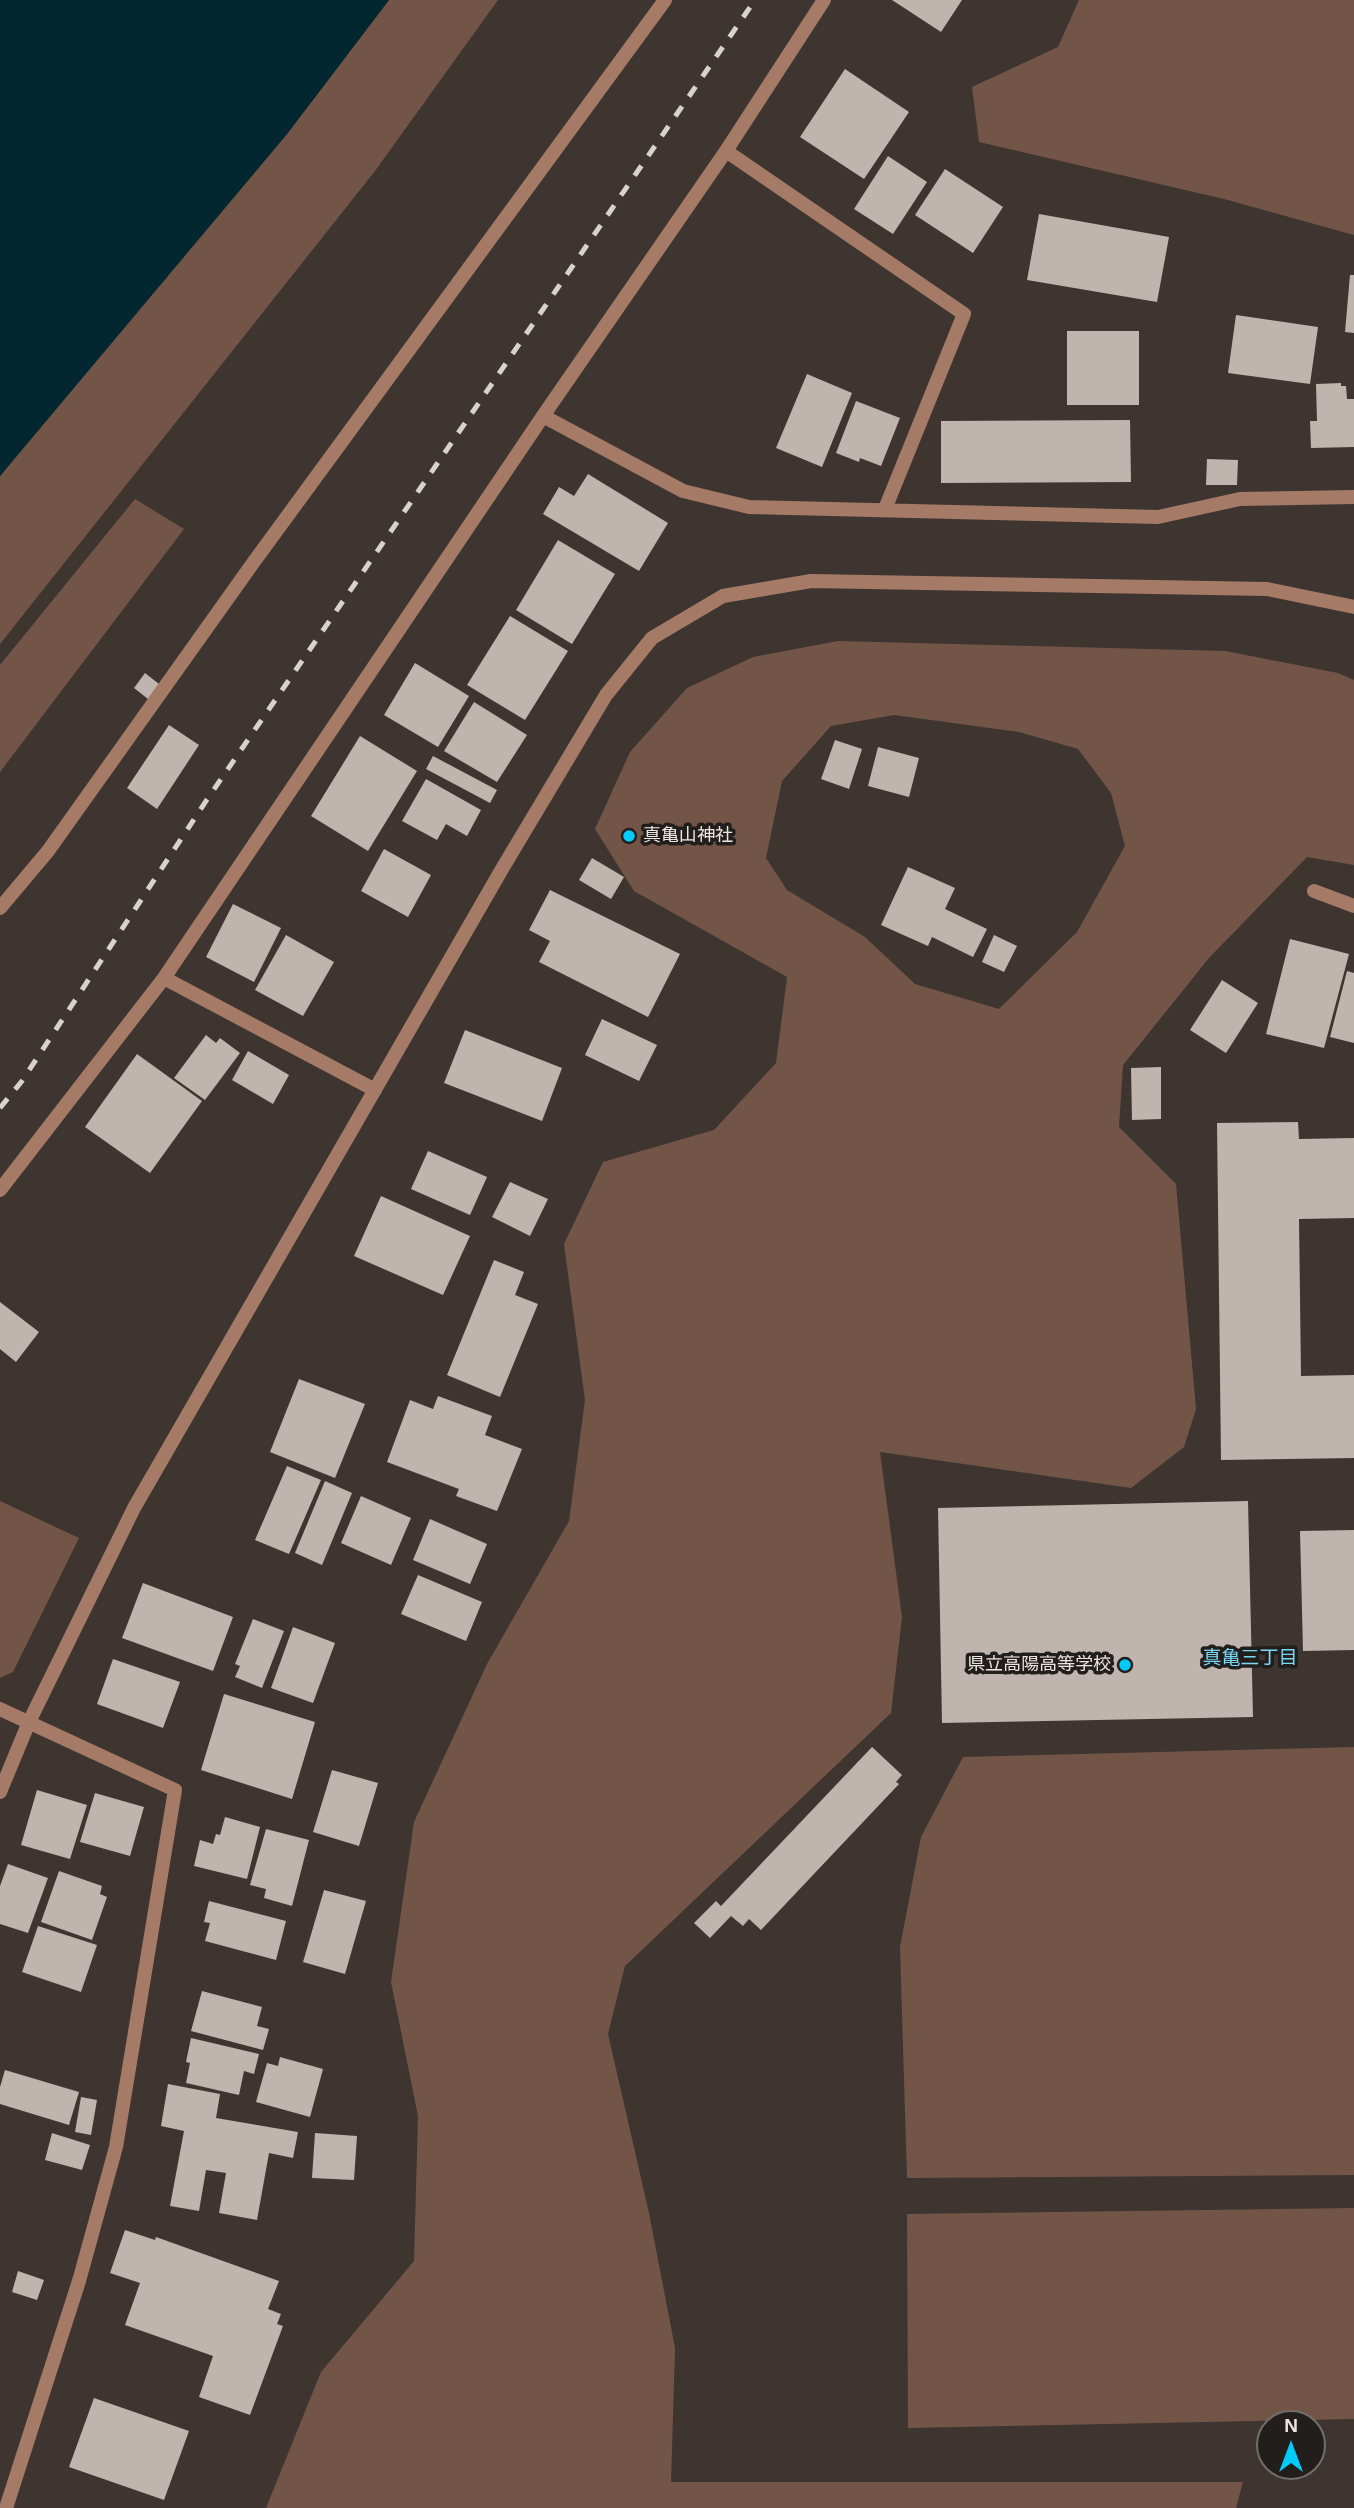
<!DOCTYPE html>
<html>
<head>
<meta charset="utf-8">
<style>
  body { margin:0 }
  #map { position:relative; width:1354px; height:2508px; overflow:hidden; background:#3e3531; font-family:Arial,sans-serif }
  canvas { display:block }
  .north { position:absolute; left:1256px; top:2410px; width:70px; height:70px; box-sizing:border-box; background:#221e1c; border:2px solid #726e6b; border-radius:50%; rotate:0deg; font-size:19px; font-weight:700; line-height:28px; text-align:center; color:#ebe5e2 }
  .north::after { content:''; display:block; margin:auto; width:24px; height:32px; background:#00cbf9; clip-path:polygon(50% 0,100% 100%,50% 72%,0 100%) }
</style>
</head>
<body>
<div id="map">
<canvas width="1354" height="2508"></canvas>
<div class="north">N</div>
</div>
<script>
const context = document.querySelector('canvas').getContext('2d');
context.lineJoin = 'round';
function fillPath(path, color) { context.fillStyle = color; context.fill(path, 'evenodd'); }
const poly = rows => new Path2D(rows.map(r => 'M' + r).join(''));
function trace(path, color, width, dash) { context.strokeStyle = color; context.lineWidth = width; context.lineCap = dash ? 'butt' : 'round'; context.setLineDash(dash || []); context.stroke(path); }
function write(font, color, halo, rows, align = 'center') {
  context.font = font + ' Arial,"Noto Sans JP",sans-serif'; context.lineWidth = 7; context.setLineDash([]); context.textBaseline = 'middle'; context.strokeStyle = halo; context.fillStyle = color; for (const [text, x, y, turn = 0] of rows) {
    context.save(); context.translate(x, y); context.rotate((+turn || 0) * Math.PI / 180); context.textAlign = isNaN(turn) ? turn : align; if (halo) context.strokeText(text, 0, 0); context.fillText(text, 0, 0); context.restore();
  }
}
const green = poly([
  [389,0,498,0,375,171,0,644,0,476,287,134],
  [1079,0,1354,0,1354,235,1224,199,979,142,972,87,1058,47],
  [135,499,184,529,0,772,0,665],
  [838,641,1225,651,1338,673,1354,680,1354,865,1307,857,1209,958,1123,1065,1119,1127,1176,1184,1196,1409,1184,1447,1131,1488,880,1452,902,1617,891,1713,625,1966,608,2034,649,2213,675,2348,671,2482,1243,2482,1236,2508,266,2508,321,2372,414,2261,418,2116,391,1982,414,1822,487,1664,569,1521,585,1400,564,1244,603,1162,714,1130,776,1063,787,977,634,891,595,829,630,752,687,688,753,657],
  [894,715,1019,732,1078,749,1111,793,1125,846,1077,932,999,1009,915,984,865,937,787,890,766,858,782,781,831,726],
  [0,1501,79,1538,13,1672,0,1678],
  [1354,1747,1354,2175,907,2178,900,1947,921,1837,963,1757],
  [1354,2208,1354,2419,908,2428,907,2214]
]);
const water = poly([
  [0,0,389,0,287,134,0,476]
]);
const building = poly([
  [892,0,962,0,941,32],
  [845,69,909,112,864,179,800,137],
  [888,156,927,182,893,234,854,209],
  [945,169,1003,207,973,253,915,215],
  [1039,214,1169,237,1157,302,1027,280],
  [1350,275,1354,275,1354,333,1345,332],
  [1236,315,1318,327,1310,384,1228,373],
  [1067,331,1139,331,1139,405,1067,405],
  [807,374,852,393,822,467,776,448],
  [1341,383,1341,386,1346,386,1347,399,1354,399,1354,447,1311,448,1310,421,1317,421,1316,384],
  [856,401,900,418,881,466,860,458,859,462,836,453],
  [1130,420,1131,482,941,483,941,421],
  [1207,459,1238,460,1237,485,1206,485],
  [588,474,668,523,639,571,543,514,559,487,574,496],
  [558,540,615,574,572,644,516,610],
  [510,616,568,651,525,720,467,685],
  [415,663,469,696,438,747,384,715],
  [145,673,159,684,148,699,134,688],
  [474,702,527,735,497,782,444,751],
  [169,725,199,745,157,809,127,788],
  [360,736,417,771,368,851,311,816],
  [835,740,862,749,849,789,821,779],
  [878,747,919,758,909,797,868,786],
  [433,756,497,790,490,803,426,769],
  [426,779,481,810,467,836,446,824,437,840,402,821],
  [384,849,431,875,408,917,361,891],
  [592,858,624,877,611,899,579,880],
  [908,867,955,888,945,909,987,929,973,957,932,937,928,946,881,925],
  [550,890,680,954,648,1017,539,962,550,941,529,930],
  [233,904,281,928,254,982,206,957],
  [286,935,334,962,303,1016,255,990],
  [994,935,1017,946,1004,972,982,962],
  [1290,939,1349,954,1324,1048,1266,1034],
  [1347,971,1354,973,1354,1043,1330,1037],
  [1222,980,1258,1003,1226,1053,1190,1030],
  [602,1019,657,1045,639,1081,585,1055],
  [465,1030,562,1068,542,1121,444,1083],
  [206,1035,216,1043,220,1038,240,1053,205,1100,174,1078],
  [248,1051,289,1075,273,1104,232,1080],
  [137,1054,202,1101,150,1173,85,1127],
  [1161,1067,1161,1119,1132,1120,1131,1068],
  [1298,1122,1299,1139,1354,1138,1354,1218,1299,1219,1301,1376,1354,1375,1354,1458,1221,1460,1217,1123],
  [428,1151,487,1177,470,1215,411,1189],
  [510,1182,548,1199,530,1236,492,1217],
  [381,1196,470,1236,443,1295,354,1256],
  [494,1260,524,1272,515,1295,538,1304,500,1397,447,1375],
  [0,1302,39,1332,16,1362,0,1349],
  [299,1379,365,1404,335,1478,270,1452],
  [438,1396,492,1416,485,1435,522,1449,497,1511,456,1496,459,1489,387,1462,410,1400,433,1409],
  [287,1466,321,1480,289,1554,255,1540],
  [325,1481,352,1493,322,1565,295,1553],
  [361,1496,411,1518,391,1565,341,1543],
  [1248,1501,1253,1717,942,1723,938,1508],
  [430,1519,487,1544,470,1584,413,1560],
  [1354,1530,1354,1650,1303,1651,1300,1531],
  [418,1575,482,1602,466,1641,401,1614],
  [143,1583,233,1617,213,1671,122,1638],
  [253,1619,284,1631,262,1688,235,1677,240,1666,235,1664],
  [293,1627,335,1643,313,1703,271,1688],
  [113,1659,180,1682,163,1728,97,1704],
  [224,1694,315,1722,292,1799,201,1770],
  [872,1747,902,1775,896,1782,899,1784,761,1930,749,1919,743,1926,731,1916,710,1938,694,1923,716,1901,721,1906],
  [332,1770,378,1783,359,1846,313,1832],
  [37,1790,87,1805,70,1859,21,1845],
  [95,1793,144,1807,130,1856,80,1842],
  [225,1817,260,1827,247,1879,194,1866,200,1840,213,1844,216,1834,220,1835],
  [266,1829,309,1840,292,1906,264,1898,266,1889,250,1885],
  [8,1864,48,1878,28,1933,0,1924,0,1886],
  [59,1871,102,1886,100,1894,107,1897,92,1940,41,1922],
  [324,1890,366,1901,345,1974,303,1962],
  [209,1901,286,1921,276,1960,205,1941,210,1923,204,1922],
  [38,1926,97,1945,81,1992,22,1972],
  [202,1991,262,2007,257,2026,269,2029,263,2050,191,2031],
  [191,2038,259,2054,254,2074,244,2071,239,2095,186,2083,190,2063,186,2062],
  [280,2057,323,2069,310,2117,256,2102,267,2063,278,2066],
  [5,2070,79,2092,69,2125,0,2104,0,2087],
  [168,2084,220,2094,216,2118,298,2132,293,2158,269,2153,257,2220,219,2213,226,2173,206,2170,199,2211,170,2206,184,2131,161,2126],
  [81,2097,97,2100,91,2135,75,2132],
  [52,2133,90,2145,82,2170,45,2160],
  [315,2133,357,2136,354,2180,312,2178],
  [125,2230,155,2240,156,2237,279,2281,268,2309,281,2314,277,2324,283,2326,250,2415,199,2397,213,2356,125,2325,140,2283,110,2273],
  [18,2271,44,2280,37,2300,12,2292],
  [94,2398,189,2431,164,2500,69,2467]
]);
const minor = poly([
  [726,151,964,314,885,509],
  [543,416,683,491,749,507,1158,517,1240,499,1354,497],
  [1314,891,1354,906],
  [0,908,48,851,253,563,665,0],
  [164,978,375,1090],
  [0,1190,164,978,543,416,726,151,824,0],
  [0,1709,175,1790,116,2147,79,2281,6,2508]
]);
const tertiary = poly([
  [0,1792,29,1722,134,1508,502,869,606,695,652,638,723,596,811,581,1267,589,1354,607]
]);
const rail = poly([
  [0,1108,22,1081,206,801,755,0]
]);
const markers = [
  [629,836,7,"#00cbf9"],
  [1125,1665,7,"#00cbf9"]
];
const poiNames = [
  ["真亀山神社",643,836],
  ["県立高陽高等学校",1111,1665,"right"]
];
const neighbourhoodNames = [
  ["真亀三丁目",1250,1659]
];
fillPath(green, '#735547');
fillPath(water, '#022731');
fillPath(building, '#c0b4af');
trace(minor, '#a57b67', 14);
trace(tertiary, '#a57b67', 14);
trace(rail, '#d8d2ce', 5, [12, 12]);
for (const [x, y, r, color] of markers) { const dot = new Path2D(); dot.arc(x, y, r, 0, 2 * Math.PI); context.fillStyle = color; context.fill(dot); trace(dot, '#221e1c', 2.5); }
write('18px', '#ebe5e2', '#221e1c', poiNames, 'left');
write('19px', '#78d6f6', '#221e1c', neighbourhoodNames);
</script>
</body>
</html>
